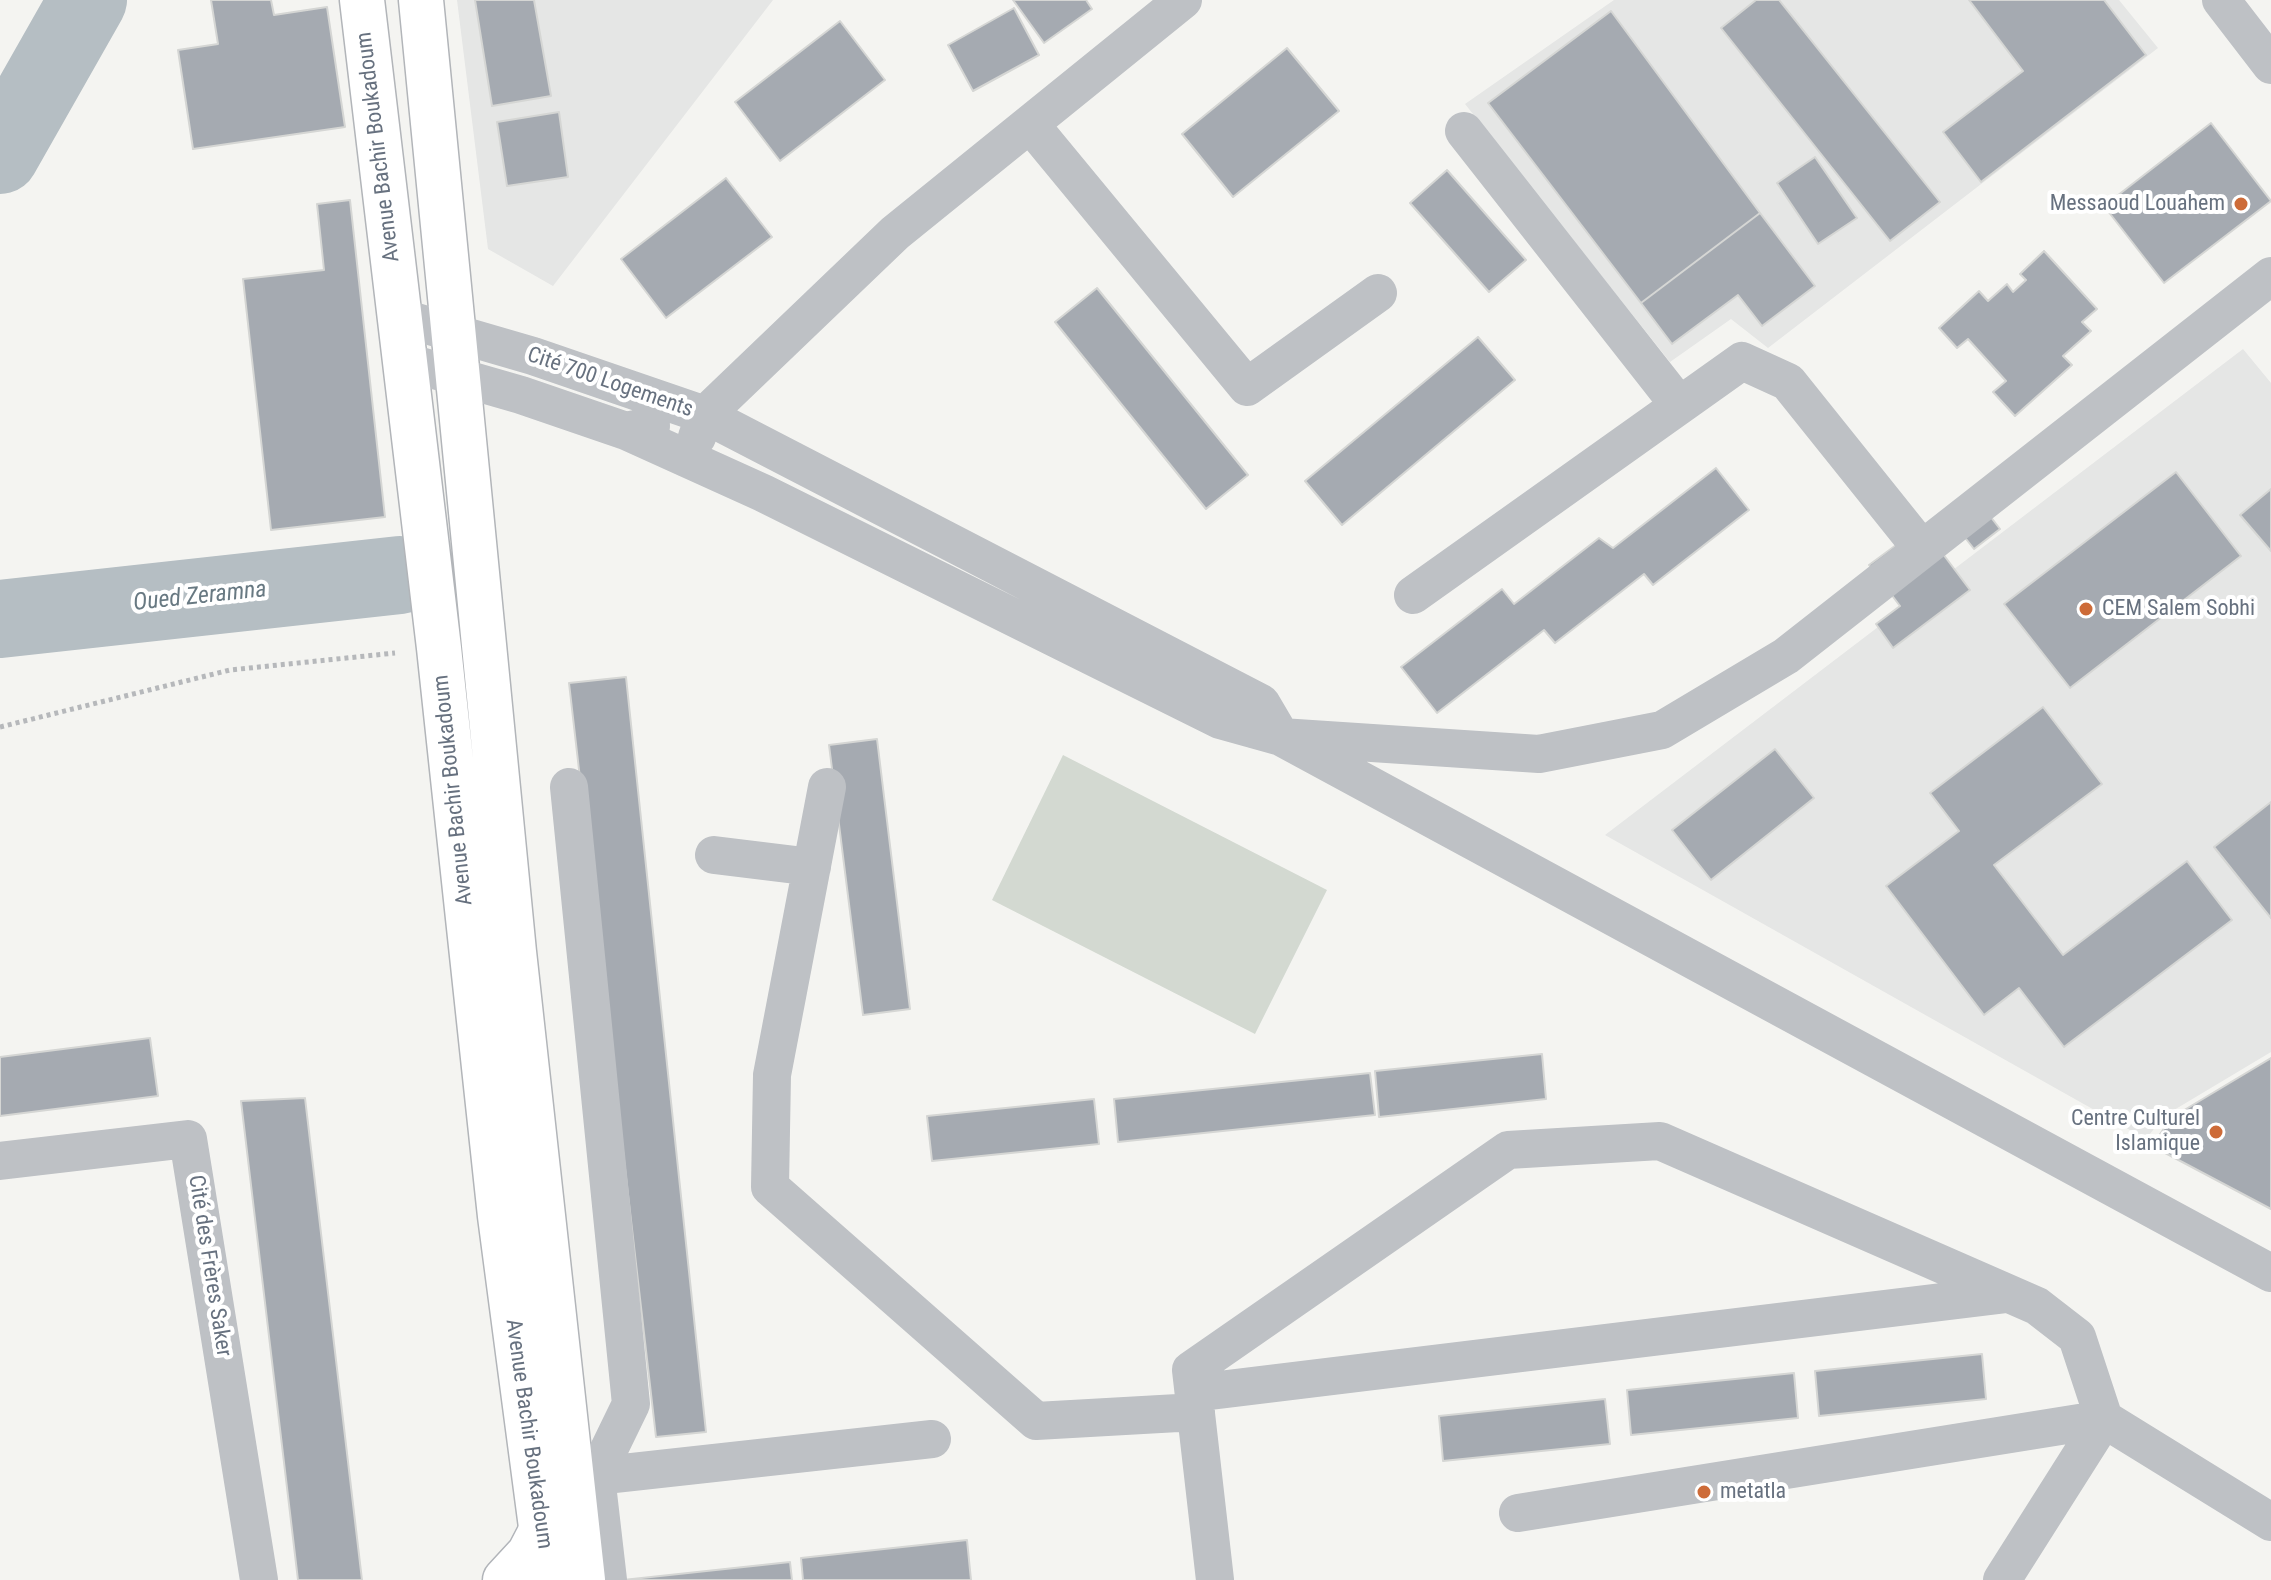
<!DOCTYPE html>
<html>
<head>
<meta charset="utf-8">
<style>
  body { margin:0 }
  canvas { display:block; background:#f4f4f1 }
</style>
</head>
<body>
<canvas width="2271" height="1580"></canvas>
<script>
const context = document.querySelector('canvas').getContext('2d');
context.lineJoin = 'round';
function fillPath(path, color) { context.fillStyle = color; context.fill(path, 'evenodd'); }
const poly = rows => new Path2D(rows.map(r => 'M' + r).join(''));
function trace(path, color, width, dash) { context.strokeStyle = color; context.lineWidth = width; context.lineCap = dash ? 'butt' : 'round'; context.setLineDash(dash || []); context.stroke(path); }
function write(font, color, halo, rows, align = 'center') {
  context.font = font + ' "Roboto Condensed",sans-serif'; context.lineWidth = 8; context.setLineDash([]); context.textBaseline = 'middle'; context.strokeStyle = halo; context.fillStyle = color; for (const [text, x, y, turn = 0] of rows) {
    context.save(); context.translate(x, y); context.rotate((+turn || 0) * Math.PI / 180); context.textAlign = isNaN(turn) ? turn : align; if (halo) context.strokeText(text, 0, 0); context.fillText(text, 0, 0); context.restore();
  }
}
const built = poly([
  [457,0,773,0,553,286,488,249],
  [1614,0,2119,0,2158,48,1768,348,1731,319,1670,362,1465,104],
  [2243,349,2271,383,2271,1052,2164,1116,2146,1139,1605,835]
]);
const green = poly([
  [1063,755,1327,890,1255,1034,992,900]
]);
const river = poly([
  [0,155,88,0],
  [0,619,400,575]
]);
const building = poly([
  [211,0,271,0,274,15,327,7,345,127,193,149,178,50,218,44,211,0],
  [475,0,534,0,551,96,492,106,475,0],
  [1013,0,1086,0,1092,9,1044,43,1013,0],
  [1756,0,1779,0,1940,202,1890,241,1721,28,1756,0],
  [1969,0,2104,0,2146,55,1981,182,1943,132,2023,71,1969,0],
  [1014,8,1039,55,973,91,948,45,1014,8],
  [1611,11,1760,213,1641,303,1488,103,1611,11],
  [840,21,885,80,780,161,735,102,840,21],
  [1287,48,1339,111,1233,197,1182,134,1287,48],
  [559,112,568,177,507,186,497,122,559,112],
  [2211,123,2271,201,2164,283,2104,206,2211,123],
  [1815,157,1857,218,1818,244,1777,183,1815,157],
  [1447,170,1526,260,1489,292,1410,203,1447,170],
  [726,178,772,237,666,318,621,259,726,178],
  [350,200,385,517,271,530,243,279,324,270,317,204,350,200],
  [1760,213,1815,286,1762,326,1738,295,1672,344,1641,303,1760,213],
  [2044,251,2097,309,2082,322,2091,331,2063,356,2072,365,2015,416,1993,392,2006,381,1968,339,1957,348,1939,328,1979,291,1988,301,2007,284,2013,292,2026,280,2020,274,2044,251],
  [1097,288,1248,475,1206,509,1055,322,1097,288],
  [1478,337,1515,380,1342,525,1305,481,1478,337],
  [1716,468,1749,510,1653,585,1644,574,1555,643,1544,630,1437,713,1401,667,1502,589,1514,604,1599,538,1613,548,1716,468],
  [2176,472,2241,556,2070,688,2004,604,2176,472],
  [2271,489,2271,551,2240,515,2271,489],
  [1970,490,2000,529,1974,549,1944,511,1970,490],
  [1922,526,1970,590,1893,648,1876,624,1900,606,1869,565,1922,526],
  [626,677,706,1432,656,1437,569,683,626,677],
  [2043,707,2102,784,1994,865,2063,955,2187,861,2232,920,2064,1047,2019,988,1984,1015,1886,886,1959,831,1930,793,2043,707],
  [877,739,910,1009,863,1015,829,745,877,739],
  [1775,749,1814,798,1711,880,1672,830,1775,749],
  [2271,802,2271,918,2214,847,2271,802],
  [150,1038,158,1096,0,1116,0,1057,150,1038],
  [1542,1054,1546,1099,1379,1117,1375,1071,1542,1054],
  [2271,1058,2271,1209,2152,1146,2171,1118,2271,1058],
  [1370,1073,1375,1115,1118,1142,1114,1099,1370,1073],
  [305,1098,362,1580,298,1580,241,1101,305,1098],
  [1094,1099,1099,1144,932,1161,927,1116,1094,1099],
  [1982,1354,1986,1399,1819,1416,1815,1371,1982,1354],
  [1794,1373,1798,1418,1631,1435,1627,1390,1794,1373],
  [1605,1399,1610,1444,1443,1461,1439,1416,1605,1399],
  [967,1540,971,1580,803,1580,801,1558,967,1540],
  [790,1562,792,1580,623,1580,790,1562]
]);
const path = poly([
  [0,727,230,670,395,653]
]);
const street = poly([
  [2221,0,2271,65],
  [1030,124,1247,387,1378,293],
  [1464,131,1679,405],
  [399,317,533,356,705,415,1261,703,1281,737,2271,1273],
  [403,361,521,395,626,431,651,426],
  [626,431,763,493,1220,720,1281,737,1539,754,1662,730,1786,656,2271,276],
  [697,437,705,415,895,233,1183,0],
  [1413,595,1742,361,1788,382,1921,548],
  [569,787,631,1404,596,1476,608,1580],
  [827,787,772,1075,770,1187,1036,1421,1196,1412],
  [714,855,812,867],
  [0,1161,188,1139,259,1580],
  [1194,1393,2007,1294],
  [596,1476,932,1439],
  [1518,1513,2104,1419,2002,1580],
  [1215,1580,1191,1370,1508,1150,1660,1141,2037,1306,2077,1337,2104,1419,2271,1522]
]);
const secondary = poly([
  [505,1580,529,1554,541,1531]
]);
const primary = poly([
  [362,0,439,648,500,1216,548,1580],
  [421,0,514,952,583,1580]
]);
const markers = [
  [2241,204,8,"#cd6b38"],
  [2086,609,8,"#cd6b38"],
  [2216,1132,8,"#cd6b38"],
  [1704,1492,8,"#cd6b38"]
];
const streetNames = [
  ["Avenue Bachir Boukadoum",379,147,-97],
  ["Cité 700 Logements",610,383,19],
  ["Avenue Bachir Boukadoum",454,790,-96],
  ["Cité des Frères Saker",209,1266,81],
  ["Avenue Bachir Boukadoum",528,1434,82]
];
const poiNames = [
  ["Messaoud Louahem",2225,204],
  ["CEM Salem Sobhi",2102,609,"left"],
  ["Centre Culturel",2200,1119],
  ["Islamique",2200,1144],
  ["metatla",1720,1492,"left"]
];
const waterNames = [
  ["Oued Zeramna",200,597,-6]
];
fillPath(built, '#e5e6e5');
fillPath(green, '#d3d9d1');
trace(river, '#b5bec3', 78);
fillPath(building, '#a5aab1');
trace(building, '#d5d6d4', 2);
trace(secondary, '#b1b4b9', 47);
trace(primary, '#b2b5b9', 47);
trace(path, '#b6b8bb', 5, [4, 4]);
trace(street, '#bec1c5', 38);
trace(secondary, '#fff', 44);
trace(primary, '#fff', 44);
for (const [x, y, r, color] of markers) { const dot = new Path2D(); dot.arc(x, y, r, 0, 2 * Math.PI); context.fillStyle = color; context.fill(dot); trace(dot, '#fff', 3); }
write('22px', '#67717f', '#fff', streetNames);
write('22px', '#67717f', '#fff', poiNames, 'right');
write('italic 24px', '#687982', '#fff', waterNames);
</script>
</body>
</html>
